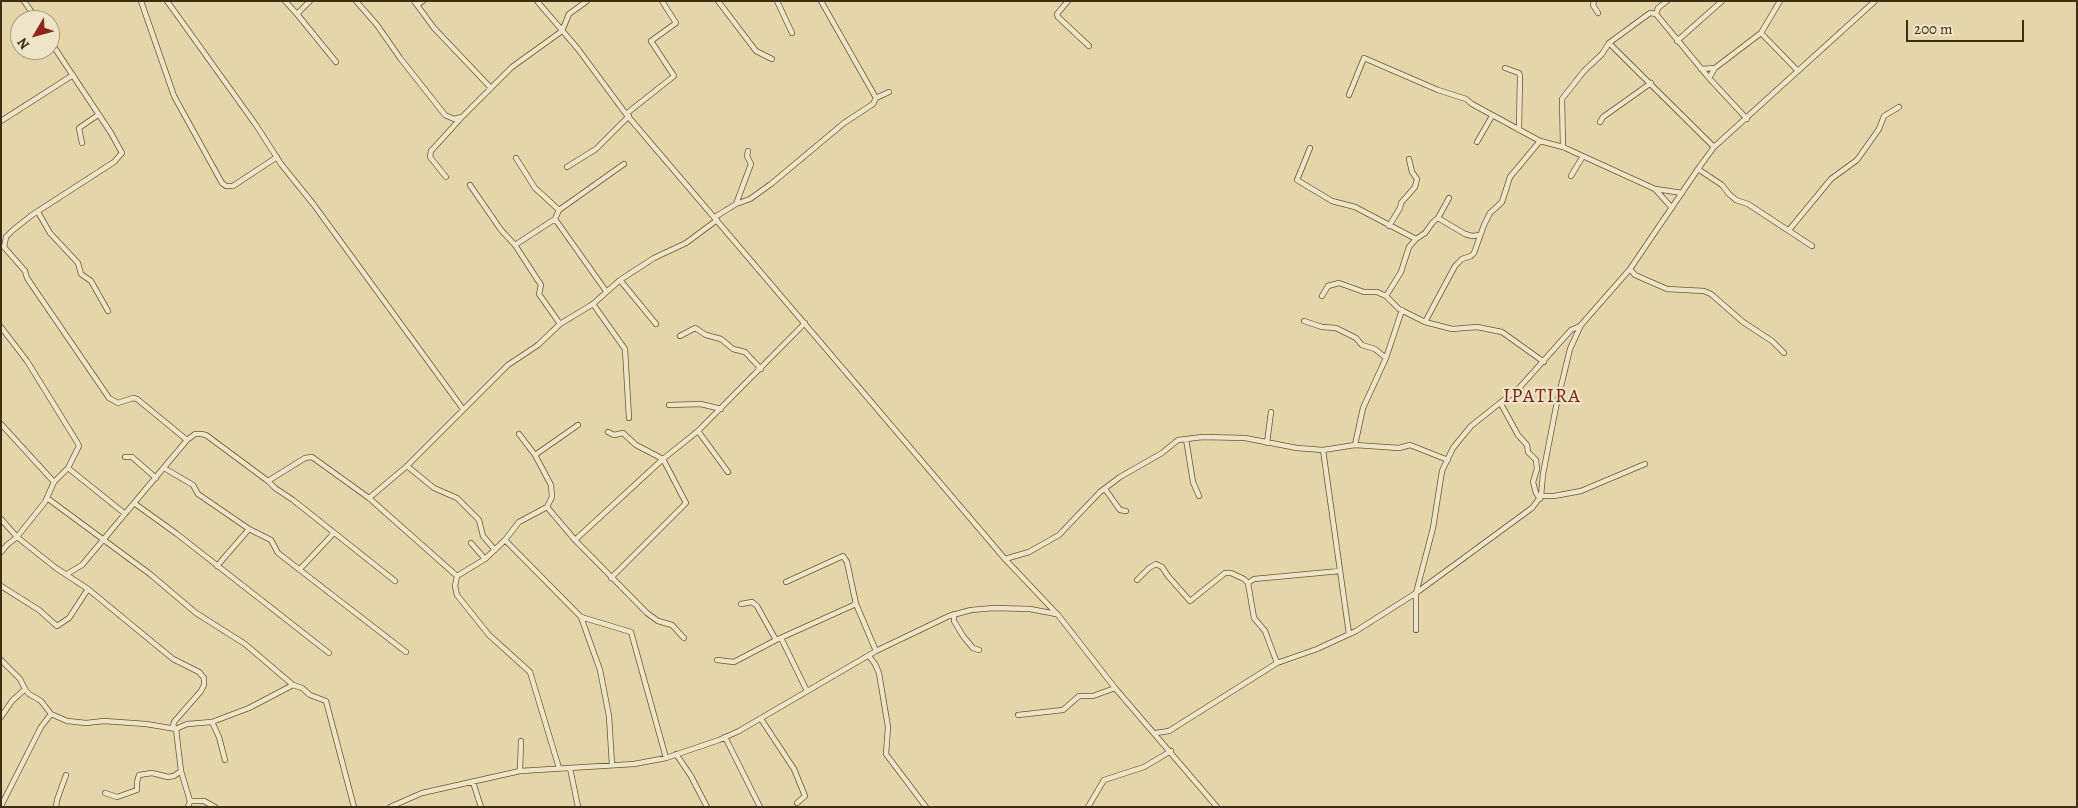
<!DOCTYPE html>
<html>
<head>
<meta charset="utf-8">
<style>
  body { margin:0 }
  #map { position:relative; width:2078px; height:808px; overflow:hidden; background:#e5d6aa; font-family:Alegreya,serif }
  canvas { display:block }
  .frame { position:absolute; inset:0; border:2px solid #3f2d14; pointer-events:none }
  .north { position:absolute; left:10px; top:10px; width:50px; height:50px; box-sizing:border-box; background:#eee4c8; border:1px solid #a89b80; border-radius:50%; rotate:233deg; font-size:14px; font-weight:700; line-height:20px; text-align:center; color:#3f2d14 }
  .north::after { content:''; display:block; margin:auto; width:18px; height:22px; background:#8f2418; clip-path:polygon(50% 0,100% 100%,50% 72%,0 100%) }
  .scale { position:absolute; left:1906px; top:20px; width:118px; height:22px; box-sizing:border-box; border:2px solid #3f2d14; border-top:0; padding-left:6px; font-size:15px; line-height:18px; white-space:nowrap; color:#3f2d14; -webkit-text-stroke:4px #eee4c8; paint-order:stroke }
</style>
</head>
<body>
<div id="map">
<canvas width="2078" height="808"></canvas>
<div class="frame"></div>
<div class="north">N</div>
<div class="scale">200 m</div>
</div>
<script>
const context = document.querySelector('canvas').getContext('2d');
context.lineJoin = 'round';
const poly = rows => new Path2D(rows.map(r => 'M' + r).join(''));
function trace(path, color, width, dash) { context.strokeStyle = color; context.lineWidth = width; context.lineCap = dash ? 'butt' : 'round'; context.setLineDash(dash || []); context.stroke(path); }
function write(font, color, halo, rows, align = 'center') {
  context.font = font + ' Alegreya,serif'; context.lineWidth = 4.5; context.setLineDash([]); context.textBaseline = 'middle'; context.strokeStyle = halo; context.fillStyle = color; for (const [text, x, y, turn = 0] of rows) {
    context.save(); context.translate(x, y); context.rotate((+turn || 0) * Math.PI / 180); context.textAlign = isNaN(turn) ? turn : align; if (halo) context.strokeText(text, 0, 0); context.fillText(text, 0, 0); context.restore();
  }
}
const street = poly([
  [24,1,37,20],
  [141,1,174,96,222,183,226,186,233,186,277,157],
  [167,1,256,125,281,164,314,205,463,409],
  [285,1,297,14],
  [310,1,297,14,336,62],
  [356,1,377,25,400,58,445,115,454,119,462,117,512,67,562,31,569,14,587,1],
  [414,1,434,28,490,87],
  [414,1,420,3,423,1],
  [537,1,578,49,626,114,1005,559,1058,615,1115,688,1217,807],
  [718,1,756,51,772,59],
  [777,1,792,33],
  [821,1,876,98,889,92],
  [1068,1,1057,14,1058,17,1089,46],
  [1594,1,1593,5,1598,13],
  [1667,1,1658,8,1656,14,1709,78,1747,119],
  [1656,14,1650,13,1609,43,1714,147],
  [1761,33,1798,71],
  [50,41,111,133,122,153,114,162,32,215,13,230,6,237,4,247,25,271,27,278,109,398,118,403,133,398,137,399,187,440],
  [1677,41,1722,1],
  [1505,68,1519,73,1520,76,1519,130],
  [1701,69,1715,68],
  [1709,78,1715,68,1761,33,1780,1],
  [1349,95,1364,58,1438,90,1466,99,1472,104,1540,141,1563,147,1655,189,1672,208],
  [626,114,674,76,651,41,676,23,662,1],
  [1,121,73,75],
  [1600,122,1603,117,1651,83],
  [1477,142,1492,116],
  [82,143,79,128,98,115],
  [1563,147,1562,99,1584,71,1602,54,1609,43],
  [1310,148,1297,180,1332,201,1355,207,1416,239],
  [567,167,596,149,629,116],
  [1698,169,1722,185,1729,194,1736,200,1748,204,1812,246],
  [1571,176,1583,156],
  [446,177,430,157,431,151,461,118],
  [470,185,501,230,515,245,541,285,539,294,560,324],
  [1656,189,1682,193],
  [736,204,751,164,747,156,748,151],
  [559,210,624,164],
  [38,212,50,233,78,263,81,274,91,281,108,311],
  [715,217,736,204,750,199,771,184,844,123,873,104,876,98],
  [1438,218,1465,234,1472,236,1480,235],
  [555,219,606,291],
  [1389,226,1400,208,1401,203,1415,187,1417,179,1412,172,1409,159],
  [1789,230,1831,179,1857,160,1879,129,1884,116,1899,107],
  [515,245,555,219,559,210,535,188,516,158],
  [1630,269,1635,275,1667,289,1704,291,1711,294,1743,322,1772,341,1784,353],
  [620,280,656,324],
  [1322,296,1328,286,1339,283,1364,292,1377,292,1386,296,1399,309,1425,322,1452,329,1477,327,1502,332,1544,362],
  [1386,296,1401,272,1409,247,1416,239,1425,233,1433,222,1438,218,1449,198],
  [593,304,625,349,629,418],
  [1304,321,1322,327,1336,328,1356,338,1362,345,1375,349,1386,358],
  [1425,322,1455,266,1462,259,1471,256,1474,253,1484,225,1490,213,1502,202,1510,177,1540,141],
  [1,327,27,361,77,442,79,446,68,468],
  [680,336,695,328,706,335,721,339,733,349,745,352,761,369],
  [1501,404,1518,435,1527,445,1528,452,1536,460,1537,469,1533,482,1536,493,1540,499],
  [669,405,701,404,721,409],
  [1,424,54,482],
  [698,431,728,472],
  [608,432,614,435,623,433,636,445,663,459,686,503,611,578],
  [519,434,535,455],
  [1186,439,1193,482,1199,496],
  [1267,443,1271,412],
  [1355,445,1363,408,1386,358,1402,310],
  [1323,450,1349,634],
  [125,457,132,457,156,478],
  [407,466,434,488,457,498,479,520,483,536,495,550],
  [164,468,193,485,198,494,249,529,271,540,278,553,406,652],
  [268,481,305,458,312,457,369,498,457,576],
  [1105,489,1120,510,1126,511],
  [1541,496,1554,496,1581,491,1645,464],
  [47,498,150,574,196,613,245,644,293,685,302,688,310,695,326,701,354,807],
  [369,498,407,466,508,365,538,345,560,324,593,304,620,280,654,258,686,243,717,220],
  [134,503,177,534,329,653],
  [547,507,552,497,551,485,535,455,578,425],
  [1,519,17,537,56,568,88,589,173,659,199,672,204,678,204,685,201,691,174,722,173,726,176,729,146,724,104,721,86,723,67,721,51,714,41,701,29,694,25,689,12,701,1,717],
  [575,540,647,613,658,621,672,625,684,638],
  [471,543,485,559,505,540],
  [1,552,7,545,17,537,45,502,54,482,68,468,124,513],
  [485,559,457,576,455,586,457,595,489,635,530,672,559,768],
  [1005,559,1029,552,1059,535,1100,492,1120,477,1162,453,1178,440,1203,437,1245,438,1297,448,1323,450,1355,445,1399,448,1410,445,1448,460],
  [217,566,249,529],
  [300,569,334,533],
  [67,574,82,565,187,440,195,434,201,434,206,435,268,481,275,488,293,500,395,581],
  [1137,580,1149,568,1156,564,1162,567,1168,576,1190,601,1225,573,1231,573,1244,579,1248,583,1254,579,1340,571],
  [786,582,843,556,847,562,856,604,876,651],
  [1248,583,1254,618,1265,631,1277,663],
  [1,586,39,610,57,626,69,618,88,589],
  [741,604,752,602,757,606,776,640,856,604],
  [954,614,954,621,963,636,973,648,979,650],
  [581,617,631,632,666,758],
  [1416,630,1416,593,1433,528,1442,471,1453,448,1471,426,1520,387,1571,330,1580,326],
  [781,638,807,691],
  [869,656,875,664,879,673,888,727,886,754,926,807],
  [1,660,20,679,25,689],
  [717,660,734,662,776,640],
  [1018,715,1063,710,1079,696,1093,696,1115,688],
  [761,719,794,769,805,796,797,803],
  [212,722,219,737,225,760],
  [1156,733,1169,731,1277,663,1317,649,1356,631,1416,593,1532,508,1541,496,1543,474,1556,407,1570,349,1581,325,1630,269,1698,169,1714,147,1875,1],
  [725,737,760,807],
  [676,754,691,776,707,807],
  [612,765,609,716,600,670,581,617,505,540,519,522,547,507,575,540,663,459,698,431,805,323],
  [570,768,578,807],
  [520,771,521,741],
  [473,782,481,807],
  [105,793,117,797,137,790,137,782,139,775,152,773,168,777,174,776,181,771],
  [190,801,204,801,215,807],
  [1,806,41,727,51,714],
  [56,807,57,800,66,775],
  [188,807,190,801,181,771,176,729,187,724,212,722,249,708,293,685],
  [390,807,422,793,520,771,634,764,666,758,719,740,739,731,876,651,949,616,971,610,994,608,1030,609,1056,614],
  [1088,807,1104,780,1144,767,1171,751]
]);
const quarterNames = [
  ["IPATIRA",1542,397]
];
trace(street, '#68573a', 6);
trace(street, '#eee4c8', 4.5);
context.letterSpacing = '1px';
write('20px', '#7a1f14', '#eee4c8', quarterNames);
context.letterSpacing = '0px';
</script>
</body>
</html>
